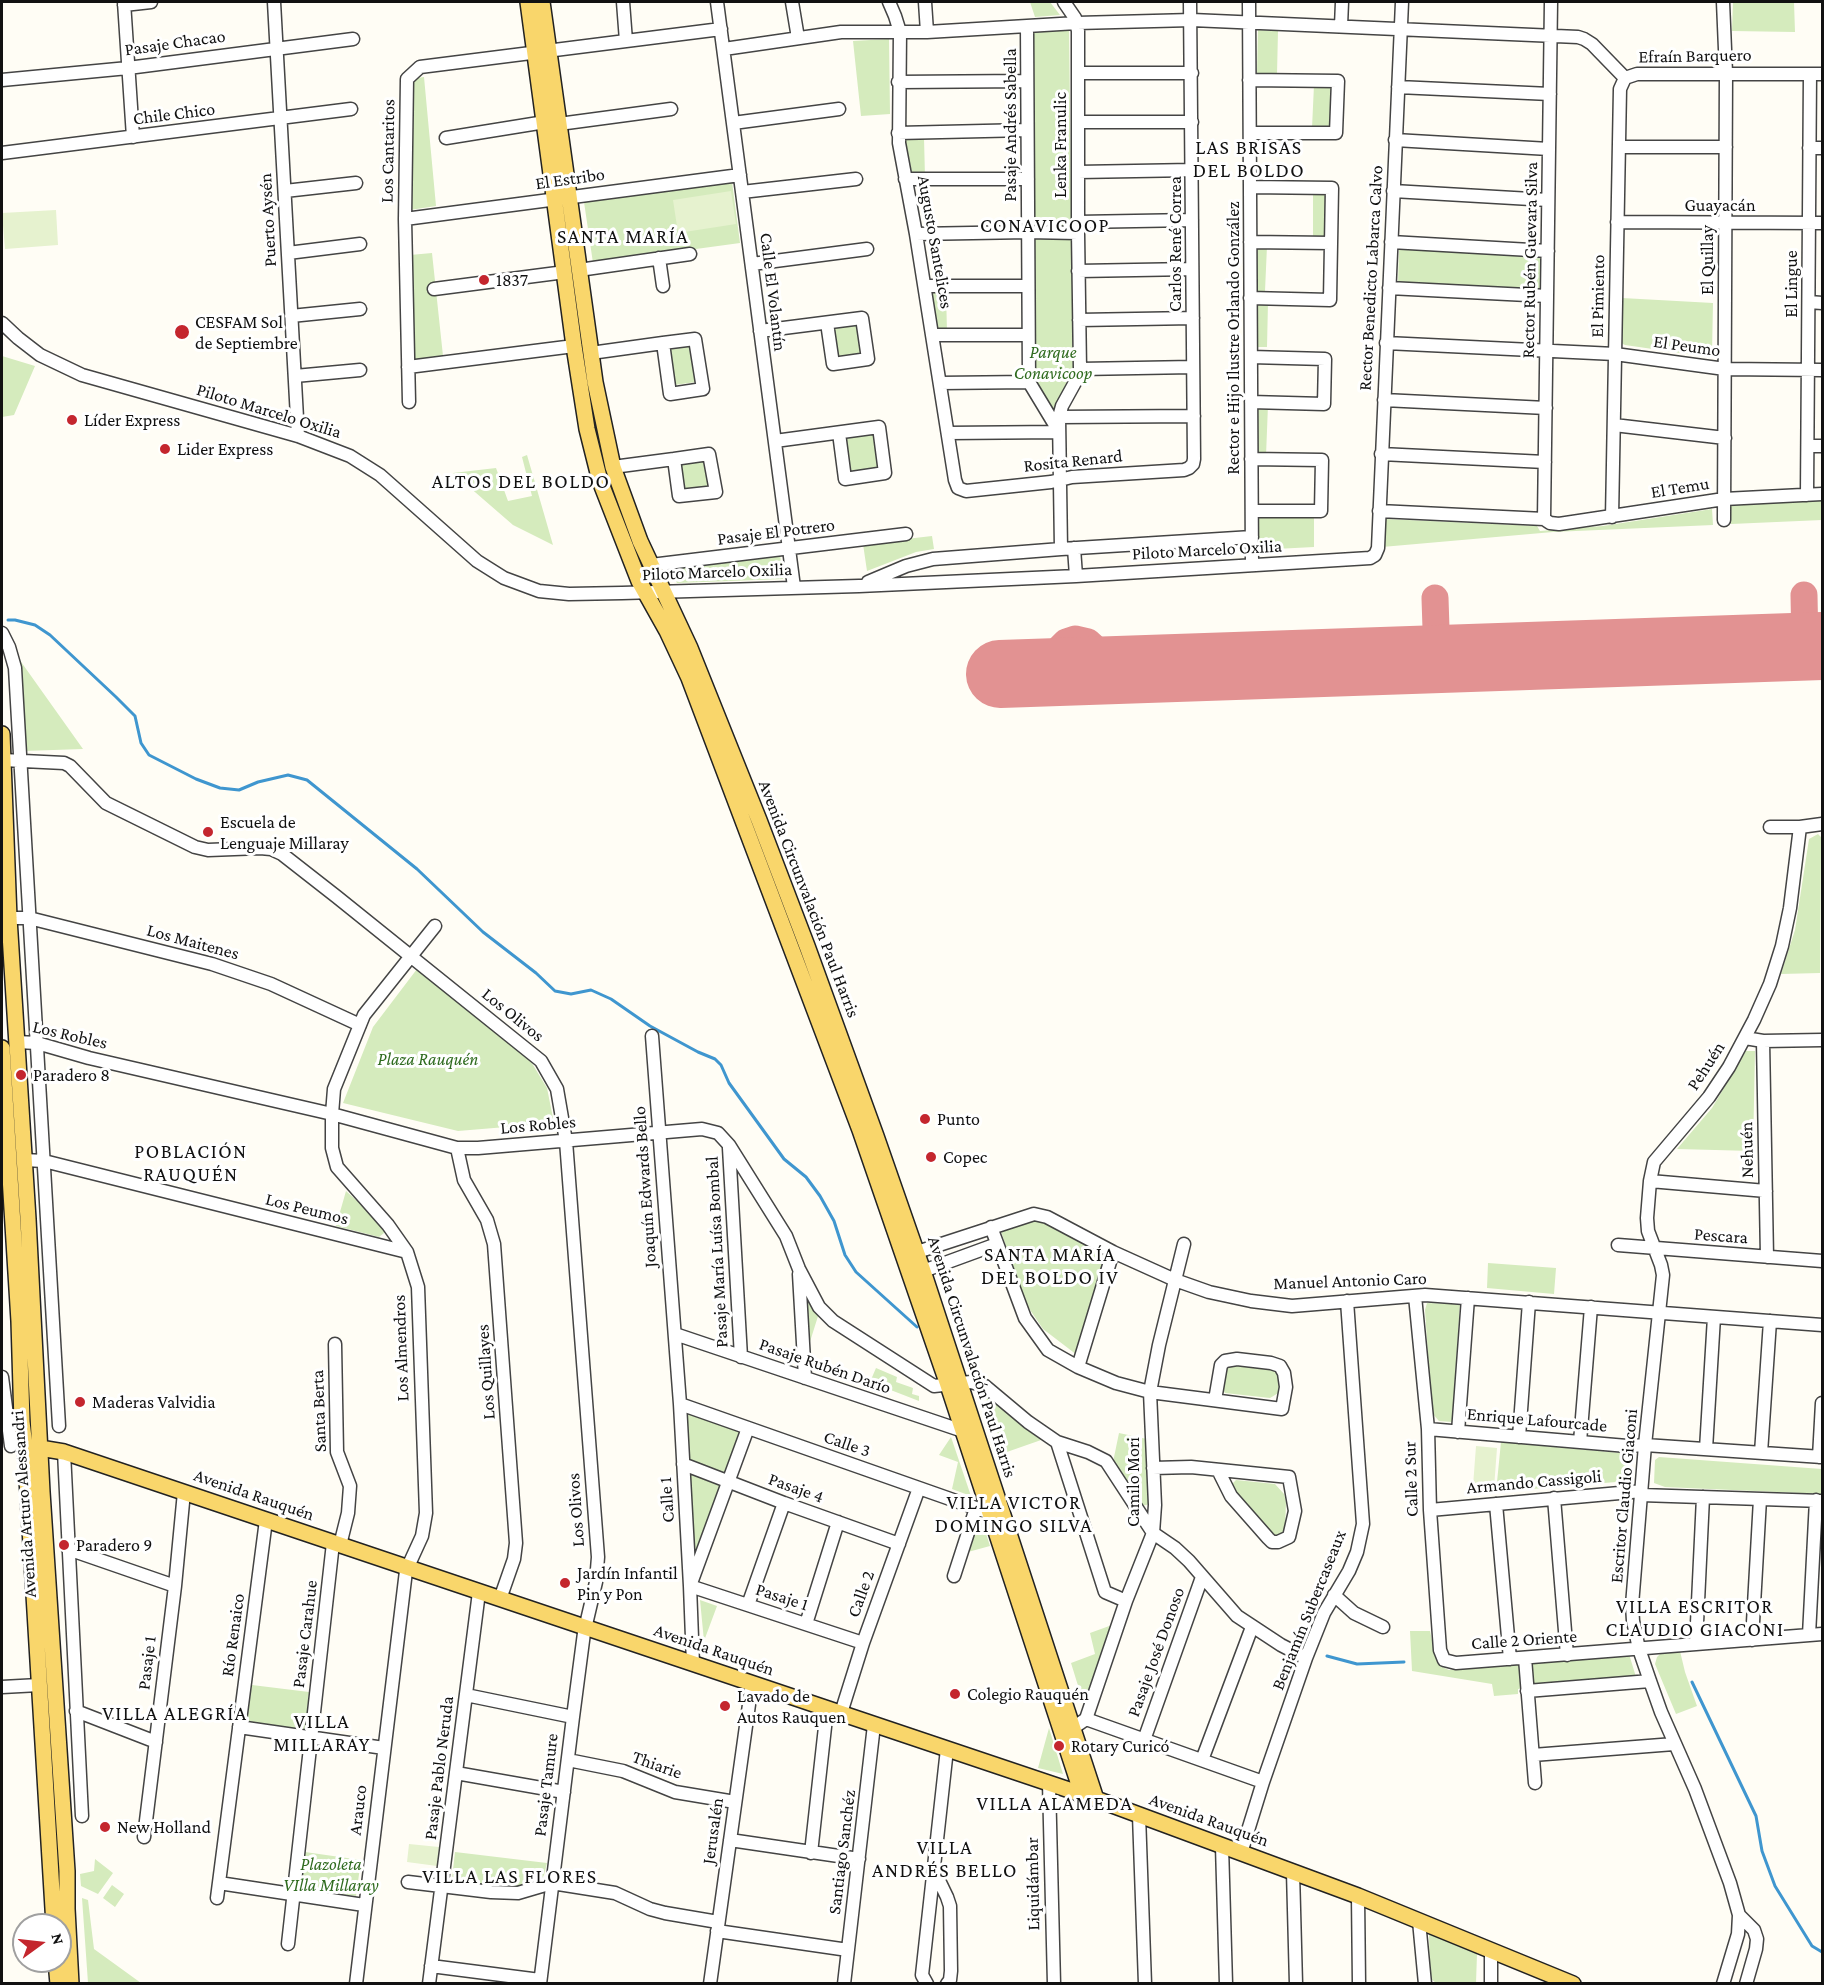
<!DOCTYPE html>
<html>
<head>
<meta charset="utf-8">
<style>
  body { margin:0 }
  #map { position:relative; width:1824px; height:1985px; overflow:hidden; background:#fffdf5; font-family:"Crimson Pro",serif }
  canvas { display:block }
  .frame { position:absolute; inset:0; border:3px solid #111; pointer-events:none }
  .north { position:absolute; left:12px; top:1913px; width:60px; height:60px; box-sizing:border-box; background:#fff; border:2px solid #a0a0a0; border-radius:50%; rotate:75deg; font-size:16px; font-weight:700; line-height:24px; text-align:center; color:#111 }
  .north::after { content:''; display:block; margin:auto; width:21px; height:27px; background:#c4262e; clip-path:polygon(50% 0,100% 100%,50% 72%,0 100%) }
</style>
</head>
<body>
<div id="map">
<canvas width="1824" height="1985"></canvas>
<div class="frame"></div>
<div class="north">N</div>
</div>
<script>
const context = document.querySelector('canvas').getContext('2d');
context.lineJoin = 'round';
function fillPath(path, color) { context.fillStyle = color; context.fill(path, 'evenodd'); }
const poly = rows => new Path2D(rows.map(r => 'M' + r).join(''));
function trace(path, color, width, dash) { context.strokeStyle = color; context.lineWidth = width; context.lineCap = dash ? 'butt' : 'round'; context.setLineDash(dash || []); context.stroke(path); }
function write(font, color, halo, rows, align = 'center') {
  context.font = font + ' "Crimson Pro",serif'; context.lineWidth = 6; context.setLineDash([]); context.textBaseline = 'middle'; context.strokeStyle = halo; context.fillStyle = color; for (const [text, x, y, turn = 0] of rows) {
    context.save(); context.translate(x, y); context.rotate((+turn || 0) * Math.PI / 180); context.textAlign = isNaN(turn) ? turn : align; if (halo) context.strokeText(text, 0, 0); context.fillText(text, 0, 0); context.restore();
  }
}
const green = poly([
  [1030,2,1050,2,1060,15,1035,17],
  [1733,2,1794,2,1795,32,1732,31],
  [1069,27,1073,367,1052,418,1033,379,1032,29],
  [1258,30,1278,31,1277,74,1257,74],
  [889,39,890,114,861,116,853,41],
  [424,77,436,206,410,210,410,85,416,78],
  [1314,85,1333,85,1332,129,1312,128],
  [924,138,925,177,913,178,905,139],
  [732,182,740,243,593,263,584,202],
  [1313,189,1330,189,1330,241,1313,241],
  [1255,246,1267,246,1265,291,1253,292],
  [1399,249,1542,257,1541,291,1398,284],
  [432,253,443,356,412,360,410,255],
  [931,291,946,291,947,332,937,331],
  [1622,298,1713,303,1712,353,1708,357,1625,345,1621,343],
  [1254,302,1268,302,1267,347,1254,347],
  [859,322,864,356,835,360,831,326],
  [690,344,696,382,674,385,668,347],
  [2,356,35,366,14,415,2,417],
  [1257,405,1268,405,1266,456,1257,456],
  [876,431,882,470,848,475,843,435],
  [527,455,553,545,513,525,453,473,496,468,508,501,532,496,522,457],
  [707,460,712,489,682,493,678,465],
  [1822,500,1822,520,1731,524,1730,504],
  [1712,509,1713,525,1553,532,1382,547,1386,519,1537,526,1540,531,1603,526],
  [1257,515,1314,517,1314,547,1256,550],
  [932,536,934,549,916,552,867,571,863,544],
  [780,554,783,579,677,583,669,569],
  [19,659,83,749,24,751],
  [1818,834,1821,837,1820,973,1781,974,1795,930,1809,839],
  [417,969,530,1060,547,1088,554,1123,458,1131,343,1103,373,1027],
  [1746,1051,1755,1051,1753,1151,1677,1149,1712,1108],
  [346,1191,384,1225,384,1233,379,1237,336,1226],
  [1032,1215,1105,1253,1077,1355,1043,1329,1024,1301,999,1225],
  [1488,1263,1556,1268,1554,1294,1487,1288],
  [804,1281,819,1313,808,1348],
  [1427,1303,1460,1304,1452,1422,1439,1421,1432,1413,1425,1310],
  [1233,1363,1274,1370,1280,1376,1280,1392,1270,1398,1225,1393,1222,1389,1225,1372,1227,1366],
  [876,1368,897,1377,896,1382,913,1388,912,1394,919,1396,919,1401,870,1382],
  [985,1395,1044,1439,1004,1453],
  [687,1413,741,1432,724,1478,689,1464],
  [1119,1433,1147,1439,1150,1504,1142,1506,1113,1462],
  [951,1437,971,1496,952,1489,958,1462,939,1455],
  [1501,1442,1631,1454,1628,1481,1496,1492],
  [1659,1457,1822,1469,1822,1494,1665,1487,1654,1483,1655,1460],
  [689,1470,722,1483,695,1568],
  [1236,1480,1275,1484,1284,1494,1286,1502,1285,1528,1281,1536,1271,1536,1232,1491,1233,1483],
  [979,1512,990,1546,968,1552],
  [700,1600,717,1606,704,1641],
  [1112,1625,1103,1651,1084,1705,1071,1663,1095,1654,1090,1633],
  [1410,1631,1430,1631,1435,1654,1440,1666,1449,1670,1629,1654,1636,1677,1518,1689,1518,1694,1494,1696,1492,1684,1412,1671],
  [1680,1651,1685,1672,1697,1706,1676,1714,1655,1664,1657,1657,1662,1652],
  [252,1685,309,1692,305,1731,246,1722],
  [1049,1728,1063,1774,1038,1768],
  [305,1852,361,1860,356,1896,300,1889],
  [455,1852,547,1863,544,1875,538,1886,523,1892,451,1887],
  [95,1859,113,1873,98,1894,81,1886,80,1874,94,1871],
  [112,1885,124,1894,115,1907,103,1898],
  [82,1898,88,1900,94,1949,141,1983,88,1983],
  [1429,1934,1477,1954,1476,1983,1436,1983,1430,1978]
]);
const pitch = poly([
  [731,191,736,224,678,233,673,200],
  [56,210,58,245,5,249,2,213],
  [1476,1446,1497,1448,1494,1488,1473,1486],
  [409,1844,439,1847,437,1866,407,1862]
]);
const stream = poly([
  [8,620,15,620,35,625,50,635,116,697,135,716,141,743,149,755,196,779,220,788,239,790,258,782,288,775,307,780,417,869,483,932,536,973,555,991,571,994,591,990,611,999,650,1026,698,1052,715,1059,721,1065,729,1083,784,1159,806,1177,820,1196,834,1221,845,1255,856,1272,917,1327],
  [1327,1656,1357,1664,1404,1662],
  [1692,1682,1756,1816,1762,1851,1775,1886,1812,1946,1822,1952]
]);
const taxiway = poly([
  [1804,595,1805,646],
  [1435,598,1437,659],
  [1062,672,1058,658,1060,648,1066,642,1075,639,1088,642,1110,662,1126,670]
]);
const runway = poly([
  [1000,674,1822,646]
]);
const minor = poly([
  [124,2,133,137],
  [274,2,298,436],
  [623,2,626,41],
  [717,2,794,587],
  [792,2,798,38],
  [889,2,895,16,900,32,899,143,916,234,955,480,958,488,966,491,1051,482,1072,477,1184,470,1189,468,1193,464,1194,459,1190,2],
  [925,2,927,32],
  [1249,2,1252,565],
  [1723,2,1726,73,1724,520],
  [124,5,151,2],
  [1027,26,1029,382,1058,430],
  [1341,26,1342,2],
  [724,49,841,32,927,32,1077,23,1192,20,1578,37,1584,39,1592,44,1625,78],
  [1078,73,1192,73],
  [1625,78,1637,74,1822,74],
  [2,80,128,68,353,39],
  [1249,80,1338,81,1336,133,1250,133],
  [898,82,1027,81],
  [1398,87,1550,94],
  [1078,122,1192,122],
  [733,123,839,109],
  [559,124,671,109],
  [898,133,1027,130],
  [446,138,545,122],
  [1395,140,1549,149],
  [1619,147,1726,147],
  [1809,148,1822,148],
  [2,153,351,109],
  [1078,172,1192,170],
  [905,179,1028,179],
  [1250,187,1332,188,1330,300,1250,298],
  [285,191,356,183],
  [1393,191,1548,200],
  [742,192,856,179],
  [405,219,740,175],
  [1078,222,1192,220],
  [1617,222,1822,223],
  [916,234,1028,232,1078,233],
  [1250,242,1331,243],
  [1391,242,1548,251],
  [288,253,360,244],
  [659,258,663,286],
  [752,264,867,249],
  [579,270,690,254],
  [1078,271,1192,269],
  [925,286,1028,286],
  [1389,288,1547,296],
  [434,289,565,272],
  [1809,302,1822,303],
  [291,316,360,309],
  [1079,320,1193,318],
  [2,323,18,338,40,355,82,375,298,436,350,456,380,475,477,561,504,578,539,591,569,594,622,593,859,586,1076,576,1370,558,1375,555,1378,548,1402,2],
  [760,331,862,318,868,359,833,364,827,323],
  [932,335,1028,335],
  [1386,343,1615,354,1725,369,1822,370],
  [591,353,663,343,695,339,703,389,670,394,663,343],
  [1251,357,1325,359,1324,404,1251,402],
  [408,367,574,346],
  [1080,369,1193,367],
  [295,376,360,370],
  [940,383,1029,382],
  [1384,400,1546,408],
  [409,402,405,219,407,79,420,67,721,29],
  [1059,417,1194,416],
  [1614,425,1725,438],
  [948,433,1059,432],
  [775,441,879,427,885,473,845,479,839,433],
  [1808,446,1822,446],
  [1381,454,1545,462],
  [1251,459,1322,460,1321,511,1252,511],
  [613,467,674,459,709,454,716,492,679,496,674,459],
  [1807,495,1810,74],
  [1379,511,1544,519,1550,523,1559,524,1724,499,1822,494],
  [1612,517,1620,89,1625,78],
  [1544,519,1551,2],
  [1074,548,1076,576],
  [1061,549,1059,417,1062,406,1078,377,1080,369,1078,233,1078,31,1075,18,1064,2],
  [651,565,906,534],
  [868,582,906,566,933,559,1061,549,1252,537],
  [2,633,9,647,15,668,59,1426],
  [3,760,64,763,70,766,106,803,195,847,208,850,260,848,271,849,282,854,337,897,541,1061,557,1089,566,1141,598,1557,596,1582,584,1633,573,1717,540,1984],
  [1770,827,1800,827,1822,824],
  [9,918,29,918,212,964,271,984,360,1025],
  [652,1036,680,1404,690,1586,693,1664],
  [1745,1038,1763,1041,1822,1040],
  [1763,1041,1767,1257],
  [17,1042,37,1043,89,1058,332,1114,457,1148,478,1148,702,1129,718,1133,729,1145,786,1236,799,1269,819,1307,833,1321,934,1386,971,1382,985,1386,1028,1422,1057,1442,1088,1452,1106,1461,1153,1533,1175,1548,1189,1561,1237,1616,1281,1645,1306,1658],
  [457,1148,464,1180,487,1220,494,1244,516,1543,514,1559,500,1599],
  [729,1148,741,1357],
  [24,1160,44,1161,407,1252],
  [1650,1181,1766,1191],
  [991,1227,1025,1318,1048,1350,1078,1367,1116,1383,1150,1392,1282,1409,1286,1387,1284,1373,1280,1366,1271,1363,1237,1359,1225,1361,1221,1365,1215,1400],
  [1618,1245,1822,1261],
  [908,1255,1034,1214,1047,1217,1113,1252,1175,1280,1209,1292,1251,1301,1292,1306,1425,1295,1822,1325],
  [799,1274,805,1378],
  [915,1274,997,1244],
  [1415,1296,1428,1429,1430,1510,1440,1650,1444,1660,1456,1663,1822,1634],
  [675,1334,963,1431],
  [335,1344,337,1452,350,1486,348,1513,340,1545],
  [1078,1367,1113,1252],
  [2,1377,11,1446],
  [680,1404,990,1513,996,1513],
  [748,1428,690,1586,863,1643],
  [1428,1429,1627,1446,1645,1445,1822,1457],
  [1458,1432,1468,1298],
  [1519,1437,1529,1302],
  [1057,1442,1105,1592,1126,1601],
  [1580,1442,1591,1307],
  [1706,1449,1714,1317],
  [64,1452,82,1816],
  [1761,1453,1770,1321],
  [1819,1457,1822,1403],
  [683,1464,784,1503,899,1544],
  [1153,1468,1191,1467,1289,1477,1295,1511,1289,1537,1278,1542,1272,1542,1268,1538,1231,1496,1218,1470],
  [1641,1495,1822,1501],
  [1554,1498,1567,1655],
  [1496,1504,1510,1659],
  [1430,1510,1642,1491],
  [68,1549,175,1586],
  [954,1576,976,1508],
  [1334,1595,1354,1613,1383,1627],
  [748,1605,784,1503],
  [806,1624,838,1522],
  [1809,1635,1816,1500],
  [1752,1640,1760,1499],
  [1696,1644,1703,1497],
  [1525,1658,1535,1783],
  [2,1687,39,1685],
  [1527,1691,1650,1681],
  [466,1695,573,1717],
  [76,1711,156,1742],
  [841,1713,863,1643,919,1488],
  [1086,1719,1263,1782],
  [239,1727,384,1748],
  [1066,1731,1073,1728,1086,1719,1126,1601,1153,1533,1155,1505,1150,1392,1159,1345,1184,1244],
  [1144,1740,1202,1577],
  [1533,1755,1674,1744],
  [568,1760,623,1771,675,1792,735,1802],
  [1202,1760,1252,1627],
  [456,1773,564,1792],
  [1049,1783,1054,1984],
  [1139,1815,1145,1984],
  [144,1837,175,1586,184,1492],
  [730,1840,859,1859],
  [1222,1846,1226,1984],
  [811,1853,827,1709],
  [1241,1853,1263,1782,1306,1658,1324,1613,1349,1571,1357,1552,1363,1524,1347,1301],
  [934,1870,947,1897,950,1906,951,1971,950,1980,947,1984],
  [1293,1872,1296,1984],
  [408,1882,491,1892,518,1893,552,1883,615,1893,650,1909,665,1913,718,1922],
  [219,1883,364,1905],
  [1358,1896,1359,1984],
  [217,1898,266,1520],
  [1739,1915,1754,1930,1757,1939,1756,1949,1746,1984],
  [1419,1921,1425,1984],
  [717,1931,848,1950],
  [288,1944,333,1543],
  [431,1966,540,1980],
  [356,1984,406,1571,422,1536,426,1513,418,1287,407,1252,388,1225,337,1167,332,1148,332,1114,334,1089,364,1015,435,926],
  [429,1984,479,1592],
  [710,1984,752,1683],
  [844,1984,874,1725],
  [927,1984,922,1975,947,1749],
  [1491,1984,1491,1951],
  [1723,1984,1738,1934,1739,1915,1730,1883,1695,1789,1661,1712,1650,1681,1639,1649,1633,1621,1632,1605,1645,1445,1663,1275,1661,1265,1648,1231,1647,1218,1650,1181,1654,1162,1709,1097,1729,1067,1754,1020,1770,984,1782,946,1790,908,1800,827]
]);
const major = poly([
  [528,2,574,346,587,429,600,481,639,581,667,631,689,678,860,1130,948,1385,1082,1794],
  [542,2,595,382,613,467,640,541,690,648,759,820,807,946,876,1136,923,1271,1096,1799],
  [2,734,9,918,28,1219,42,1492,67,1871,67,1909,71,1984],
  [2,1048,19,1321,22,1422,25,1446,54,1925],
  [40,1448,64,1452,1096,1799,1358,1896,1573,1984],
  [56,1961,58,1984]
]);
const markers = [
  [484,280,6,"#c4262e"],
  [182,332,8,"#c4262e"],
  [72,420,6,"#c4262e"],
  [165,449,6,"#c4262e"],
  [208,832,6,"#c4262e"],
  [21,1075,6,"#c4262e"],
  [925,1119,6,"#c4262e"],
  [931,1157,6,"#c4262e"],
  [80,1402,6,"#c4262e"],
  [64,1545,6,"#c4262e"],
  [565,1583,6,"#c4262e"],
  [955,1694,6,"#c4262e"],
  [725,1706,6,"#c4262e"],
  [1059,1746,6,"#c4262e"],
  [105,1827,6,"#c4262e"]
];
const streetNames = [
  ["Pasaje Chacao",175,43,-8],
  ["Efraín Barquero",1695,56,-1],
  ["Chile Chico",174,114,-7],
  ["Pasaje Andrés Sabella",1010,125,-90],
  ["Lenka Franulic",1060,145,-90],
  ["Los Cantaritos",388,151,-89],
  ["El Estribo",570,179,-8],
  ["Guayacán",1720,205],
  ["Puerto Aysén",268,220,-93],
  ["Augusto Santelices",935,242,80],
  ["Carlos René Correa",1175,244,-90],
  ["Rector Rubén Guevara Silva",1530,260,-89],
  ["El Quillay",1707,260,-90],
  ["Rector Benedicto Labarca Calvo",1371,278,-87],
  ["El Lingue",1791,284,-90],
  ["Calle El Volantín",773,292,83],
  ["El Pimiento",1598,296,-89],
  ["Rector e Hijo Ilustre Orlando González",1233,338,-90],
  ["El Peumo",1687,346,8],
  ["Piloto Marcelo Oxilia",269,411,17],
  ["Rosita Renard",1073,461,-6],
  ["El Temu",1680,488,-9],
  ["Pasaje El Potrero",776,532,-7],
  ["Piloto Marcelo Oxilia",1207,550,-3],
  ["Piloto Marcelo Oxilia",717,572,-2],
  ["Avenida Circunvalación Paul Harris",809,899,69],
  ["Los Maitenes",193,942,15],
  ["Los Olivos",513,1015,39],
  ["Los Robles",70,1035,13],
  ["Pehuén",1706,1066,-57],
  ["Los Robles",538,1125,-5],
  ["Nehuén",1747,1150,-91],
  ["Joaquín Edwards Bello",645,1187,-94],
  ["Los Peumos",307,1209,14],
  ["Pescara",1721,1236,4],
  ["Pasaje María Luísa Bombal",717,1252,-93],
  ["Manuel Antonio Caro",1350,1281,-2],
  ["Los Almendros",401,1348,-92],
  ["Avenida Circunvalación Paul Harris",972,1357,72],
  ["Pasaje Rubén Darío",825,1366,19],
  ["Los Quillayes",486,1372,-94],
  ["Santa Berta",319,1411,-92],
  ["Enrique Lafourcade",1537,1420,5],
  ["Calle 3",847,1444,19],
  ["Calle 2 Sur",1411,1479,-92],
  ["Camilo Mori",1133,1482,-90],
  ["Armando Cassigoli",1534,1482,-5],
  ["Pasaje 4",796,1488,20],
  ["Avenida Rauquén",254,1495,19],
  ["Escritor Claudio Giaconi",1624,1496,-85],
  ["Calle 1",667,1500,-94],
  ["Avenida Arturo Alessandri",24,1504,-94],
  ["Los Olivos",576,1510,-94],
  ["Calle 2",861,1594,-70],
  ["Pasaje 1",782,1597,18],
  ["Benjamín Subercaseaux",1309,1610,-68],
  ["Pasaje Carahue",305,1634,-83],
  ["Río Renaico",233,1635,-82],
  ["Calle 2 Oriente",1524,1640,-4],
  ["Avenida Rauquén",714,1650,19],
  ["Pasaje José Donoso",1156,1652,-70],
  ["Pasaje 1",147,1663,-83],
  ["Thiarie",657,1765,20],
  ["Pasaje Pablo Neruda",439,1768,-83],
  ["Pasaje Tamure",546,1785,-83],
  ["Arauco",358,1810,-83],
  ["Avenida Rauquén",1209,1820,20],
  ["Jerusalén",713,1831,-82],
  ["Santiago Sanchéz",842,1852,-83],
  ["Liquidámbar",1033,1884,-91]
];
const poiNames = [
  ["1837",496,280],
  ["CESFAM Sol",195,322],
  ["de Septiembre",195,343],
  ["Líder Express",84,420],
  ["Lider Express",177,449],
  ["Escuela de",220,822],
  ["Lenguaje Millaray",220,843],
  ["Paradero 8",33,1075],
  ["Punto",937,1119],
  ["Copec",943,1157],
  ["Maderas Valvidia",92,1402],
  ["Paradero 9",76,1545],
  ["Jardín Infantil",577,1573],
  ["Pin y Pon",577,1594],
  ["Colegio Rauquén",967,1694],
  ["Lavado de",737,1696],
  ["Autos Rauquen",737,1717],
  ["Rotary Curicó",1071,1746],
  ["New Holland",117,1827]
];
const parkNames = [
  ["Parque",1053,352],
  ["Conavicoop",1053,373],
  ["Plaza Rauquén",428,1059],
  ["Plazoleta",331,1864],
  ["VIlla Millaray",331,1885]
];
const neighbourhoodNames = [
  ["LAS BRISAS",1249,148],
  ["DEL BOLDO",1249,171],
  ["CONAVICOOP",1045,226],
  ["SANTA MARÍA",623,237],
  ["ALTOS DEL BOLDO",521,482],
  ["POBLACIÓN",191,1152],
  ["RAUQUÉN",191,1175],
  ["SANTA MARÍA",1050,1255],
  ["DEL BOLDO IV",1050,1278],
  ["VILLA VICTOR",1014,1503],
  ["DOMINGO SILVA",1014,1526],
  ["VILLA ESCRITOR",1695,1607],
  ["CLAUDIO GIACONI",1695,1630],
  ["VILLA ALEGRÍA",175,1714],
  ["VILLA",322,1722],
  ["MILLARAY",322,1745],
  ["VILLA ALAMEDA",1055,1804],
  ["VILLA",945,1848],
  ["ANDRÉS BELLO",945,1871],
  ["VILLA LAS FLORES",510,1877]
];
fillPath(green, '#d5ebbd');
fillPath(pitch, '#e6f2cf');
trace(stream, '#3f96cf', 3);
trace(taxiway, '#e29292', 27);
trace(runway, '#e29292', 68);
trace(minor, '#444', 15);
trace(major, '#222', 18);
trace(minor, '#fff', 12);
trace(major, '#f9d66b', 15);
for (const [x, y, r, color] of markers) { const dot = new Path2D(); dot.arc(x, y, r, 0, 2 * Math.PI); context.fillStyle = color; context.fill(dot); trace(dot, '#fff', 2); }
write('18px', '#111', '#fff', streetNames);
write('18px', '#111', '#fff', poiNames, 'left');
write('italic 18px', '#2f6b1f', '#fff', parkNames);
context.letterSpacing = '1.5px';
write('20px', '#111', '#fff', neighbourhoodNames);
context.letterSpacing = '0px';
</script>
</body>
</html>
